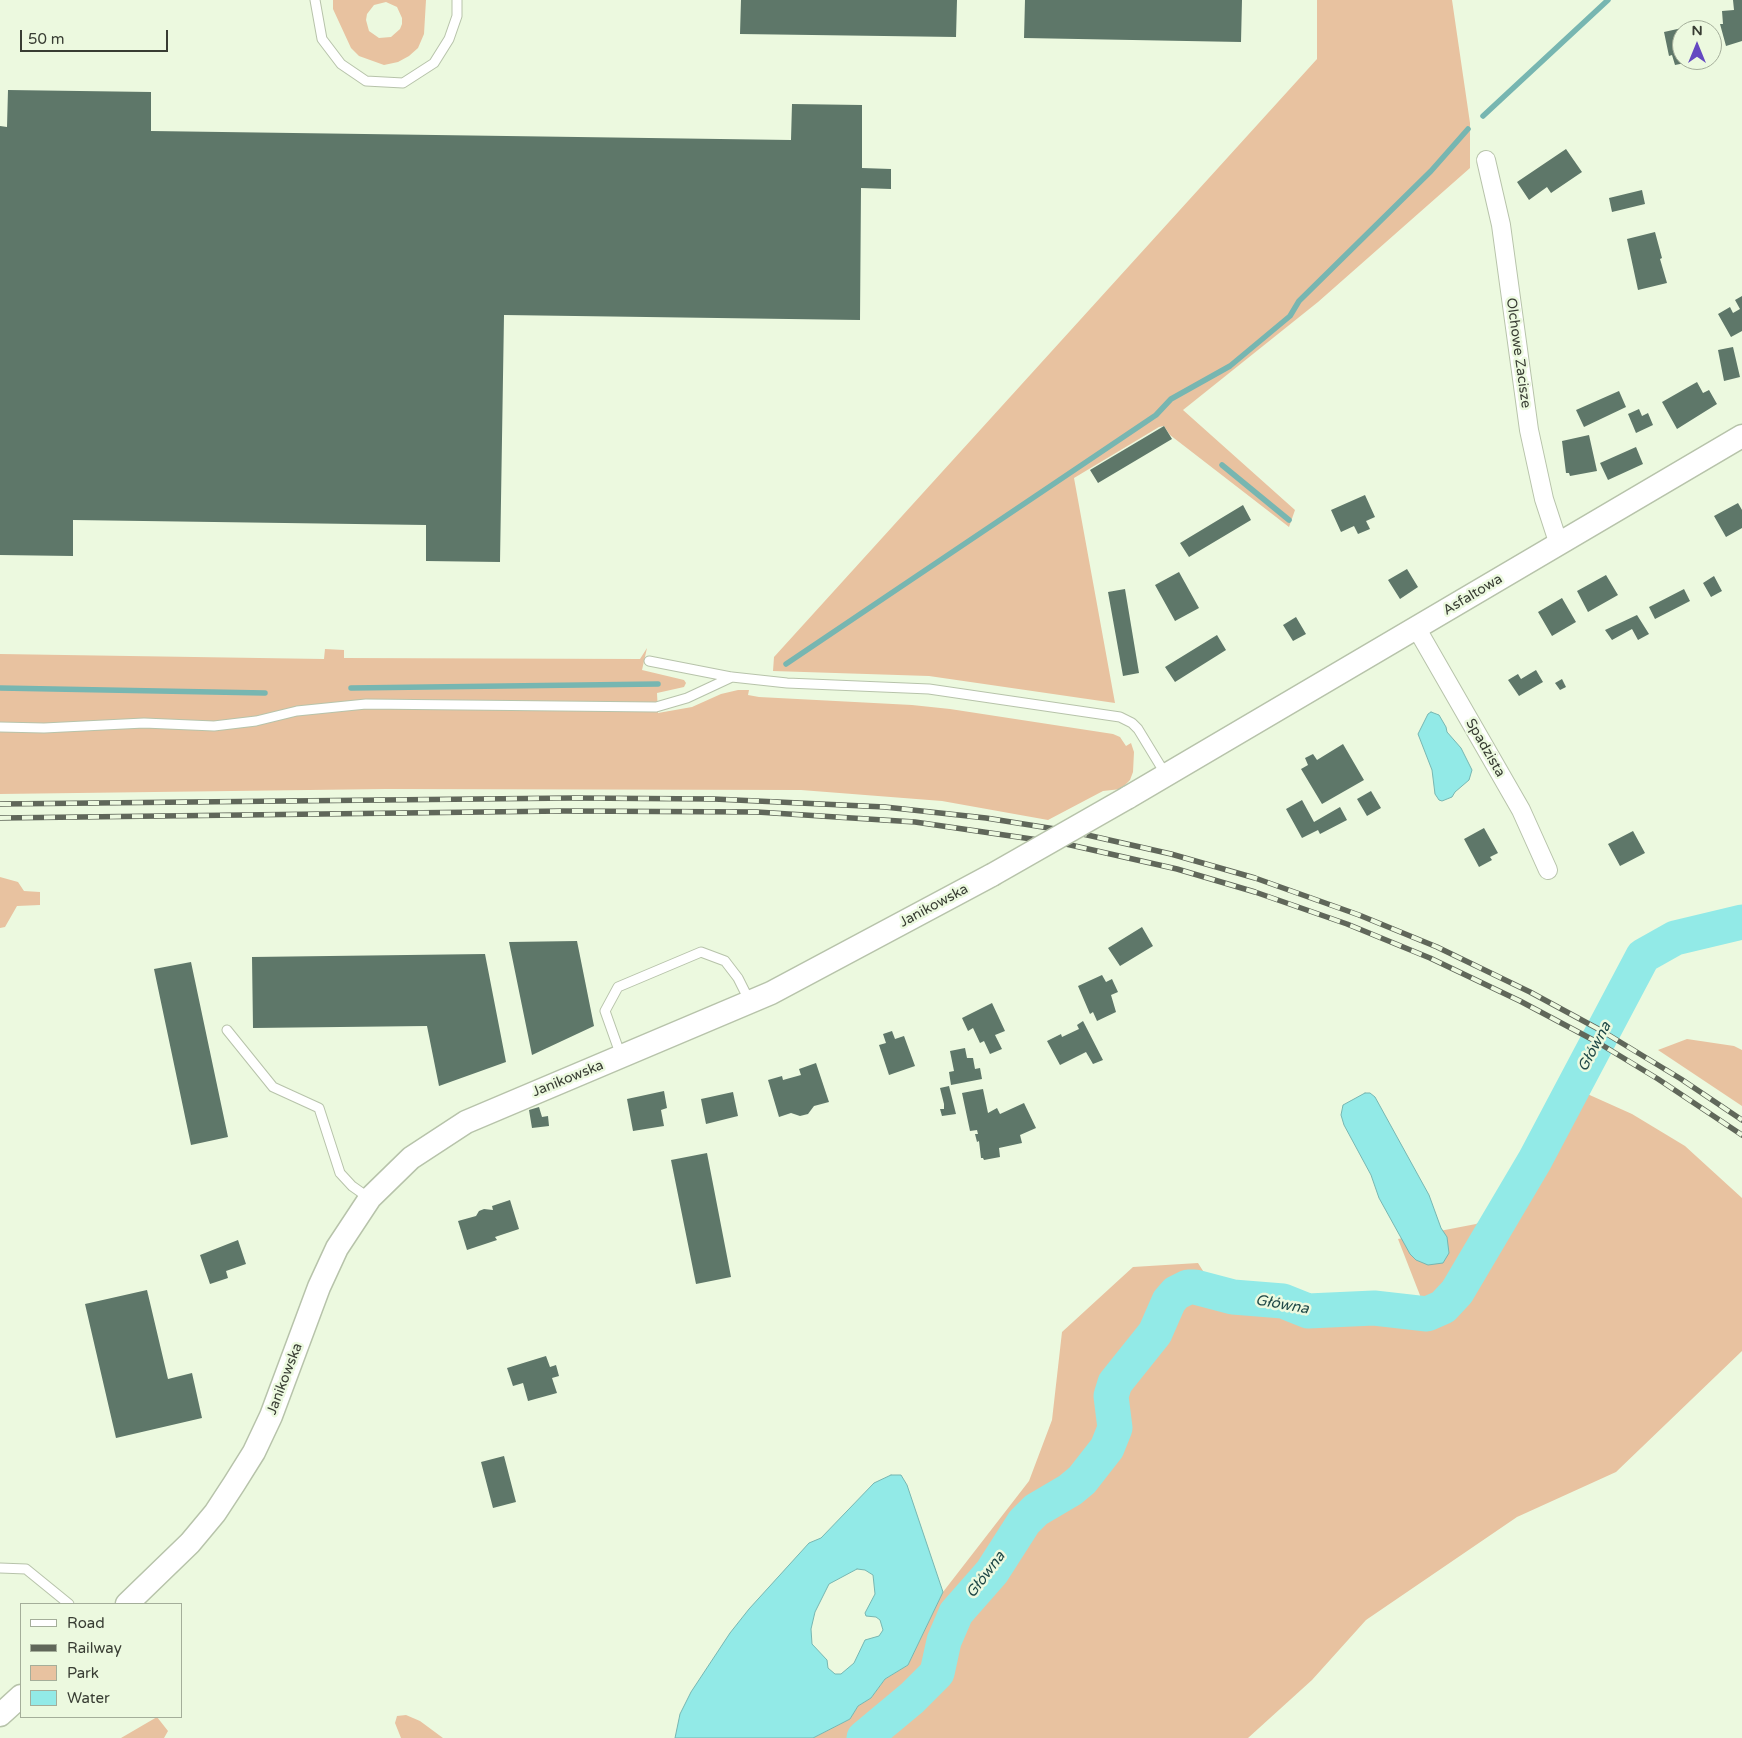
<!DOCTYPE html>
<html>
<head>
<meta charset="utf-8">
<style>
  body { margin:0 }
  #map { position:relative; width:1742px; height:1738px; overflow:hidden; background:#ecf9df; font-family:"Varela Round",sans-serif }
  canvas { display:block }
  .legend { position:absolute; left:20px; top:1603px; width:162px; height:115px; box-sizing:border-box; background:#ecf9df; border:1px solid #a4ae9a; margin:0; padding:6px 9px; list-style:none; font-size:15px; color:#383d33 }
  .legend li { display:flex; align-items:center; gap:10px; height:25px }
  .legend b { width:25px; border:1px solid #a4ae9a }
  .north { position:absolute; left:1672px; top:20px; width:50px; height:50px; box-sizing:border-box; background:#ecf9df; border:1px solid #a4ae9a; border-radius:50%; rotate:0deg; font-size:14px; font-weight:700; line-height:20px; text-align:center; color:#383d33 }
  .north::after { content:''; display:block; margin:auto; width:18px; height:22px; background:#6449c1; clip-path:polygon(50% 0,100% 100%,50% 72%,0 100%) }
  .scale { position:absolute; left:20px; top:30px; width:148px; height:22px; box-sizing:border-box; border:2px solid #383d33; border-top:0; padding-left:6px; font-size:15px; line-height:18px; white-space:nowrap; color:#383d33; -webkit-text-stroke:4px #ecf9df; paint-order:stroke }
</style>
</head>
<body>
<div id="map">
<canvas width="1742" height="1738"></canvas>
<ul class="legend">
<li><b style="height:6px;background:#fff"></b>Road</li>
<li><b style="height:6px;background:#60675a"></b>Railway</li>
<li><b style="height:14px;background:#e8c2a0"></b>Park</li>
<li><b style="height:14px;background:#92eae7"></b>Water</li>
</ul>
<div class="north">N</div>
<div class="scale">50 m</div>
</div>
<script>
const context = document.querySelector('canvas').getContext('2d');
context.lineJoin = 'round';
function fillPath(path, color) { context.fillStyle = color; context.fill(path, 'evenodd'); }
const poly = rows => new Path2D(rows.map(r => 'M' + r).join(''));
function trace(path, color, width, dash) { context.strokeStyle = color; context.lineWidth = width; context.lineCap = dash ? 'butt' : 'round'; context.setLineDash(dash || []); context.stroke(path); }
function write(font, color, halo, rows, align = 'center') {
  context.font = font + ' "Varela Round",sans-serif'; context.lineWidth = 5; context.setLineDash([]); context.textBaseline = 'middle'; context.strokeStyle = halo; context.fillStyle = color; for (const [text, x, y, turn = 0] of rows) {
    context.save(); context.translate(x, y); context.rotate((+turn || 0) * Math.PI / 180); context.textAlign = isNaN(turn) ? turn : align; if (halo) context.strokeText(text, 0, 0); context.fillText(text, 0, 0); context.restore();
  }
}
const green = poly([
  [333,0,426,0,424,34,418,48,409,56,398,62,384,65,359,56,351,48,333,9],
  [386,2,397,7,402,18,402,24,400,29,391,37,379,38,369,31,366,20,367,14,374,5],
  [1317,0,1452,0,1470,123,1470,168,1318,302,1183,410,1295,510,1289,527,1170,435,1164,426,1159,427,1074,478,1115,703,929,676,773,671,774,657,1317,59],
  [647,648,642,670,684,680,686,683,684,687,657,693,658,713,692,707,721,694,738,690,749,690,748,695,759,697,912,705,950,709,1113,734,1120,737,1126,746,1131,743,1134,752,1133,772,1130,780,1121,789,1103,791,1048,820,942,801,801,790,386,789,0,794,0,654,324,659,325,649,344,650,344,658,640,659],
  [0,877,18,882,24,891,40,892,40,905,17,906,5,927,0,928],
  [1687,1039,1734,1046,1742,1050,1742,1106,1658,1050],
  [1574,1088,1632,1114,1685,1146,1742,1198,1742,1351,1616,1472,1517,1517,1366,1620,1312,1680,1248,1738,813,1738,850,1719,858,1706,871,1698,885,1679,908,1665,943,1592,1029,1481,1052,1420,1062,1332,1133,1267,1198,1263,1212,1285,1312,1305,1423,1303,1398,1239,1476,1224,1519,1196],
  [406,1715,420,1721,443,1738,401,1738,395,1723,397,1716],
  [157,1717,168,1731,164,1738,121,1738]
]);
const water = poly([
  [1431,712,1439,715,1446,727,1447,732,1461,748,1472,770,1469,780,1455,792,1452,797,1442,801,1439,800,1435,794,1432,770,1418,734,1428,714,1431,712],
  [1365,1093,1370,1093,1375,1097,1429,1195,1441,1228,1447,1237,1449,1253,1443,1263,1428,1265,1416,1260,1410,1254,1379,1198,1371,1175,1344,1125,1341,1115,1343,1105,1365,1093],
  [891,1475,901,1475,907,1485,943,1592,908,1665,885,1679,871,1698,858,1706,850,1719,813,1738,675,1738,680,1714,691,1692,730,1633,749,1609,809,1543,821,1538,874,1483,891,1475],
  [857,1569,865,1570,873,1575,875,1594,865,1613,866,1616,876,1617,880,1620,883,1630,879,1636,865,1640,854,1663,841,1674,835,1674,828,1668,827,1660,812,1644,811,1629,815,1612,829,1584,857,1569]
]);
const stream = poly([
  [1483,116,1608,0],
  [1222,465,1289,520],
  [786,664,1156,415,1171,399,1230,366,1290,316,1299,301,1431,171,1468,129],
  [0,688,265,693],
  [351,688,658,684]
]);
const river = poly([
  [864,1738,912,1698,937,1673,944,1641,956,1613,992,1572,1024,1522,1036,1510,1070,1490,1082,1480,1107,1448,1115,1428,1111,1396,1115,1383,1155,1333,1169,1301,1176,1293,1188,1287,1195,1287,1233,1297,1283,1301,1308,1311,1374,1308,1427,1314,1443,1307,1457,1292,1535,1160,1643,956,1675,938,1742,922]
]);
const building = poly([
  [741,0,957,0,956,37,740,34],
  [1025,0,1242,0,1241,42,1024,38],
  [1733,0,1742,0,1742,41,1726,46,1720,24,1723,24,1722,11,1734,10],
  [1691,26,1692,30,1682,30,1682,60,1695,61,1675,65,1672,55,1669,56,1664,32],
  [8,90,151,92,151,131,791,140,792,104,862,105,862,168,891,169,891,189,861,188,860,320,504,315,500,562,426,561,426,525,73,520,73,556,0,555,0,126,7,127],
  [1566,149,1582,172,1551,193,1547,187,1529,200,1517,182],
  [1642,190,1645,204,1612,212,1609,198],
  [1655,232,1662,258,1660,259,1667,283,1638,290,1627,239],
  [1742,296,1742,331,1731,337,1718,314,1730,307,1733,313,1740,309,1735,300],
  [1733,347,1740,377,1724,381,1718,350],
  [1697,382,1703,393,1709,390,1717,404,1677,429,1662,402],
  [1619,391,1626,407,1584,427,1576,410],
  [1639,409,1642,416,1648,413,1653,425,1636,433,1628,414],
  [1164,426,1172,439,1098,483,1090,470],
  [1589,435,1597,471,1570,476,1569,473,1566,473,1562,441],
  [1636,447,1643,464,1608,480,1600,463],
  [1365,495,1375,517,1366,521,1370,529,1358,534,1354,526,1341,532,1331,510],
  [1738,503,1742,510,1742,528,1726,537,1714,516],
  [1243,505,1251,520,1189,557,1180,543],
  [1407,569,1418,587,1400,599,1388,580],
  [1179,572,1199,608,1175,621,1155,585],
  [1606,575,1618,595,1588,612,1577,591],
  [1714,576,1722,591,1711,597,1703,583],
  [1125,589,1139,673,1123,676,1108,592],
  [1684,589,1690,601,1655,619,1649,607],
  [1562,598,1576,622,1552,636,1538,612],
  [1637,615,1649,634,1638,640,1632,629,1612,640,1605,630],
  [1296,617,1306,634,1293,641,1283,625],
  [1217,635,1226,650,1175,682,1165,667],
  [1536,670,1543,682,1519,696,1508,680,1518,674,1521,679],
  [1562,679,1566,687,1560,690,1555,683],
  [1343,744,1364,780,1322,804,1301,769,1308,765,1305,758,1313,754,1317,760],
  [1371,791,1381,808,1367,816,1357,799],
  [1302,800,1314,822,1340,807,1347,820,1320,834,1318,830,1302,838,1286,809],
  [1484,828,1498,853,1490,857,1492,860,1479,867,1464,839],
  [1633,831,1645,853,1620,866,1608,844],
  [1142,927,1153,946,1120,966,1108,948],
  [577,941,594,1026,532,1055,509,942],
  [485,954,506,1062,439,1086,427,1026,253,1028,252,957],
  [191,962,228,1137,191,1145,154,969],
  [1102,975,1106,982,1112,979,1118,992,1111,995,1116,1012,1097,1021,1093,1012,1090,1014,1078,986],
  [992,1003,1005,1031,995,1035,1002,1049,990,1054,984,1041,980,1043,973,1028,968,1031,962,1018],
  [1083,1021,1103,1060,1093,1064,1086,1052,1060,1065,1047,1041,1061,1034,1062,1037,1079,1029,1077,1025],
  [892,1031,895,1039,904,1036,915,1066,889,1075,879,1045,886,1043,883,1034],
  [965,1048,967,1058,973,1058,975,1069,980,1068,982,1079,951,1085,949,1072,954,1071,950,1051],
  [816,1063,829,1102,814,1106,808,1114,800,1116,791,1113,779,1117,768,1080,782,1076,783,1080,801,1075,799,1069],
  [949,1086,956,1114,942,1116,940,1109,944,1109,944,1104,940,1088],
  [983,1089,988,1113,997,1108,1000,1114,1024,1103,1036,1128,1020,1135,1022,1143,999,1148,1000,1157,984,1160,983,1158,981,1158,979,1141,977,1142,975,1134,978,1134,977,1130,970,1131,962,1093],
  [664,1091,667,1108,661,1110,664,1126,633,1131,627,1099],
  [733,1092,738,1116,706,1124,701,1099],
  [539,1107,542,1117,548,1116,549,1126,532,1128,529,1110],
  [707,1153,731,1277,696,1284,671,1160],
  [510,1200,519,1229,495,1237,497,1240,467,1250,458,1221,476,1216,479,1211,484,1209,493,1210,492,1206],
  [238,1240,246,1264,226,1271,228,1278,210,1284,200,1255],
  [147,1290,168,1379,192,1373,202,1418,116,1438,85,1304],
  [546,1356,550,1367,556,1365,559,1376,552,1378,557,1393,528,1401,523,1383,513,1386,507,1368],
  [504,1456,516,1502,493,1508,481,1462]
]);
const service = poly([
  [315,0,322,39,341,64,366,81,403,83,434,63,449,39,457,16,457,0],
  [649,661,731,677],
  [0,727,44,728,144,723,214,726,256,721,297,711,366,704,656,707,687,698,732,677,787,683,929,689,1120,717,1132,723,1138,729,1166,775],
  [227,1030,273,1087,319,1108,340,1173,352,1186,369,1198],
  [621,1056,605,1011,618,987,701,952,725,961,738,978,750,1002],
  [0,1568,26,1569,69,1604]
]);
const minor = poly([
  [1486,160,1501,225,1529,430,1544,499,1559,545],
  [1417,629,1521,810,1548,870]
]);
const tertiary = poly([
  [1127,798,1742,436],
  [127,1604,190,1543,215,1513,234,1484,254,1452,271,1416,319,1287,337,1248,370,1198,411,1158,466,1122,771,993,992,875],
  [0,1715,21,1696]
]);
const rail = poly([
  [0,804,573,798,714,799,885,807,986,818,1074,832,1171,854,1255,878,1359,915,1437,947,1530,992,1602,1031,1681,1079,1742,1120],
  [0,818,563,811,757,812,915,822,1066,844,1177,869,1255,892,1347,924,1430,958,1520,1001,1597,1042,1658,1079,1742,1135]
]);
const tertiaryBridge = poly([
  [992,875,1127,798]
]);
const streetNames = [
  ["Olchowe Zacisze",1518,353,82],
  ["Asfaltowa",1473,595,-31],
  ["Spadzista",1485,748,60],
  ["Janikowska",934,906,-28],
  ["Janikowska",568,1079,-22],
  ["Janikowska",285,1379,-69]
];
const waterNames = [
  ["Główna",1595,1047,-62],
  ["Główna",1282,1305,10],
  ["Główna",986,1575,-53]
];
fillPath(green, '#e8c2a0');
fillPath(water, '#92eae7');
trace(water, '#77b6b1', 1);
trace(stream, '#77b6b1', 5.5);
trace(river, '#92eae7', 35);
fillPath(building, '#5e7769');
trace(service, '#b7c3aa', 11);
trace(minor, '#b7c3aa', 20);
trace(tertiary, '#b7c3aa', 25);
trace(service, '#fff', 9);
trace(minor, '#fff', 18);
trace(tertiary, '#fff', 22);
trace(rail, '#60675a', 5.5);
trace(rail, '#ecf9df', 4, [11]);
trace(tertiaryBridge, '#b7c3aa', 25, []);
trace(tertiaryBridge, '#fff', 22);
write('14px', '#383d33', '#ecf9df', streetNames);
write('italic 15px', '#1f4847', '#ecf9df', waterNames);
</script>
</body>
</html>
